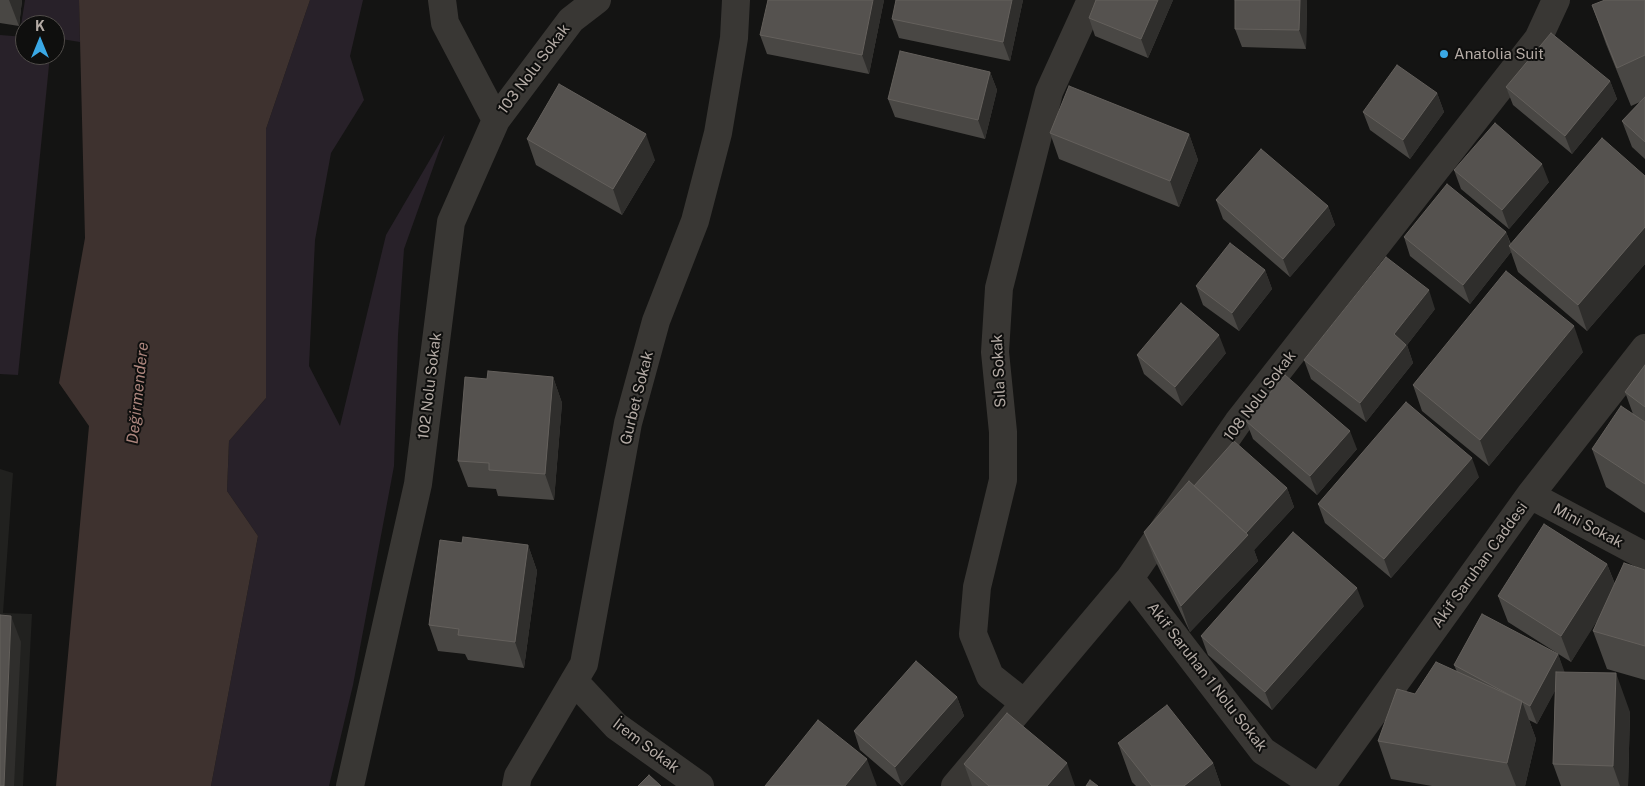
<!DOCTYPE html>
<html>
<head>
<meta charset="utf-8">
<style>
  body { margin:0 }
  #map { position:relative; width:1645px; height:786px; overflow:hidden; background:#141413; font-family:"Public Sans",sans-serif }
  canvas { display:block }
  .north { position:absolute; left:15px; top:15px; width:50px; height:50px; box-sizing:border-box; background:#0f0f0e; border:1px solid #514d4a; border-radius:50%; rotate:0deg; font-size:14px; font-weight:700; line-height:20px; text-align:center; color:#b4aba5 }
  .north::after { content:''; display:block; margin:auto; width:18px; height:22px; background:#3aa8e5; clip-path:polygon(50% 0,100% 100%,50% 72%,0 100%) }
</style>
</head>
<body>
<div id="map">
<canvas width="1645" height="786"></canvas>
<div class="north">K</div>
</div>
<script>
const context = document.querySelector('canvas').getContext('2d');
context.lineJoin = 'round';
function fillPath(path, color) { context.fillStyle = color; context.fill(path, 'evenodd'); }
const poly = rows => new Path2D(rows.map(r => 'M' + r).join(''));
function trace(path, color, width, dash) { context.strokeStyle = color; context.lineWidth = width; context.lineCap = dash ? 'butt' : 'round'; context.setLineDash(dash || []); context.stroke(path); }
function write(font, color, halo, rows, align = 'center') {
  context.font = font + ' "Public Sans",sans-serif'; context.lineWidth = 4; context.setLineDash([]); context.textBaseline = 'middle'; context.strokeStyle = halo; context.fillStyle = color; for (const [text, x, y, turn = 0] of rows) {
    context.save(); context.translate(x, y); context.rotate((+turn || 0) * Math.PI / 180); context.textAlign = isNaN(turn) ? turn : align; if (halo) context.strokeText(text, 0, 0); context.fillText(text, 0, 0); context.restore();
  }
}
const built = poly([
  [0,469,13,473,3,613,32,614,23,786,0,786]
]);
const green = poly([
  [25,0,79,0,80,42,55,38,55,25,25,25,25,33,20,32],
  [310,0,363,0,350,56,364,100,331,153,315,240,309,366,340,426,386,235,445,134,404,249,398,335,394,466,353,685,329,786,211,786,258,536,227,491,229,441,266,398,266,129],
  [0,35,25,37,25,55,50,55,18,375,0,374]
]);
const water = poly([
  [79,0,310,0,266,129,266,398,229,441,227,491,258,536,211,786,56,786,89,426,59,383,85,238]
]);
const minor = poly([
  [442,0,445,23,496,120],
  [1530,495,1645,556],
  [1130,578,1263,751,1316,786],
  [574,681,616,726,700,786],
  [1024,703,990,676,973,634,977,587,1003,480,1003,432,995,352,999,288,1049,92,1091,0],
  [350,786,418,484,451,222,496,120,571,20,597,0],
  [516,786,518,776,584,664,628,423,656,321,695,221,718,133,734,38,736,0],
  [955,786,1130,578,1238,422,1538,39,1556,0],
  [1321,786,1530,495,1645,348]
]);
const wall = poly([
  [0,0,22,0,19,26,0,23],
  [884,0,869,74,767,54,760,35],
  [1023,0,1010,61,899,38,892,19],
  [1173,0,1148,58,1095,36,1089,18],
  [1235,0,1307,0,1306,49,1242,47,1235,29],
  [1645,0,1645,159,1632,147,1622,121,1640,102,1631,106,1606,44,1592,5],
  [990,72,997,90,985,139,895,117,888,99],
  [1610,81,1617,99,1572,154,1513,105,1506,87],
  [1437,93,1444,112,1410,159,1370,130,1363,112],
  [1050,133,1189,134,1198,160,1179,207,1059,159],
  [527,139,655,160,622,215,536,165],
  [1454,170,1549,182,1509,229,1461,189],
  [1645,176,1645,264,1587,331,1518,272,1511,252,1470,304,1410,256,1404,237,1506,232,1511,244],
  [1216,200,1328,206,1335,225,1290,277,1223,219],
  [1265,270,1272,289,1239,331,1203,305,1196,286],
  [1435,309,1407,345,1413,363,1366,422,1311,379,1304,360],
  [1583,352,1489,466,1422,411,1413,385],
  [1226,353,1182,406,1144,374,1137,355],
  [1645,365,1645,513,1606,487,1592,449,1633,414,1625,392],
  [553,377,562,403,554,500,498,496,496,489,468,487,458,461,487,379],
  [1246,421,1357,449,1317,495,1253,439],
  [1479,477,1391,578,1325,523,1318,504],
  [1194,486,1287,488,1294,507,1254,550,1258,561,1190,632,1154,558,1144,532],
  [462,543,528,545,537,571,524,668,468,660,465,654,438,651,429,625],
  [1607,564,1615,584,1645,570,1645,680,1607,669,1593,631,1600,615,1571,662,1508,622,1498,596],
  [1364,606,1272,710,1208,655,1201,636],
  [1558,654,1564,672,1630,712,1628,786,1561,786,1553,764,1555,690,1537,724,1529,720,1536,739,1525,786,1432,786,1391,779,1378,741,1415,694,1457,672,1454,665],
  [957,697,964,716,902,786,860,750,854,731],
  [1118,743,1213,763,1221,786,1136,786,1132,782],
  [964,764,1075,786,972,786]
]);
const shadedWall = poly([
  [9,0,22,0,19,26],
  [873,0,884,0,869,74,862,55],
  [1012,0,1023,0,1010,61,1003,42],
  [1158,0,1173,0,1148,58,1141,39],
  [1300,0,1307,0,1306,49,1299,30],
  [990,72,997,90,985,139,978,120],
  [1610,81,1617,99,1572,154,1565,136],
  [1437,93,1444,112,1410,159,1403,140],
  [646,134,655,160,622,215,613,189],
  [1189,134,1198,160,1179,207,1170,181],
  [1542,164,1549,182,1509,229,1502,210],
  [1328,206,1335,225,1290,277,1283,259],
  [1645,227,1645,264,1587,331,1578,305],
  [1506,232,1512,249,1509,246,1511,252,1470,304,1463,285],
  [1265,270,1272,289,1239,331,1232,313],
  [1429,290,1435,309,1407,345,1413,363,1366,422,1360,403,1394,334],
  [1574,326,1583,352,1489,466,1480,440],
  [1219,335,1226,353,1182,406,1175,387],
  [553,377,562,403,554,500,545,474],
  [1350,431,1357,449,1317,495,1310,476],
  [1472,458,1479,477,1391,578,1384,559],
  [1287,488,1294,507,1254,550,1258,561,1190,632,1181,606,1244,535],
  [528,545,537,571,524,668,515,642],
  [1607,564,1617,590,1571,662,1561,636],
  [1357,588,1364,606,1272,710,1265,692],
  [11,616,21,642,14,786,4,786],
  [1558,654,1565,673,1537,724,1530,706],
  [1616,673,1630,712,1628,786,1620,786,1613,766],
  [957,697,964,716,902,786,895,767],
  [1522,701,1536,739,1525,786,1516,786,1507,763],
  [867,759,877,786,845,786],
  [1067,763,1075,786,1047,786],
  [1213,763,1221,786,1184,786]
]);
const building = poly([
  [768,0,873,0,862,55,760,35,768,0],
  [896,0,1012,0,1003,42,892,19,896,0],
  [1096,0,1158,0,1141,39,1089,18,1096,0],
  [1235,0,1300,0,1299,30,1235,29,1235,0],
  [1605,0,1645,0,1645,55,1617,68,1592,5,1605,0],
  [1551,33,1610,81,1565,136,1506,87,1551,33],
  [900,51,990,72,978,120,888,99,900,51],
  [1397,65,1437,93,1403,140,1363,112,1397,65],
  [559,84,646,134,613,189,527,139,559,84],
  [1069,86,1189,134,1170,181,1050,133,1069,86],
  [1645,97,1645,142,1622,121,1645,97],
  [1495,123,1542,164,1502,210,1454,170,1495,123],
  [1602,138,1645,176,1645,227,1578,305,1509,246,1602,138],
  [1261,149,1328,206,1283,259,1216,200,1261,149],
  [1447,184,1506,232,1463,285,1404,237,1447,184],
  [1230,243,1265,270,1232,313,1196,286,1230,243],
  [1386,257,1429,290,1394,334,1406,345,1360,403,1304,360,1386,257],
  [1506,271,1574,326,1480,440,1413,385,1506,271],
  [1181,303,1219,335,1175,387,1137,355,1181,303],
  [1645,365,1645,407,1625,392,1645,365],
  [488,371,553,377,545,474,489,470,489,463,458,461,465,377,487,379,488,371],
  [1285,375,1350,431,1310,476,1246,421,1285,375],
  [1406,402,1472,458,1384,559,1318,504,1406,402],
  [1621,406,1645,422,1645,484,1592,449,1621,406],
  [1234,441,1287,488,1246,533,1194,486,1234,441],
  [1189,481,1248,535,1181,606,1144,532,1189,481],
  [1544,524,1607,564,1561,636,1498,596,1544,524],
  [1293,532,1357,588,1265,692,1201,636,1293,532],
  [463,537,528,545,515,642,458,635,459,629,429,625,440,540,462,543,463,537],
  [1624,563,1645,570,1645,646,1593,631,1624,563],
  [1482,614,1558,654,1530,706,1454,665,1482,614],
  [0,615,11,616,4,786,0,786,0,615],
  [916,661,957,697,895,767,854,731,916,661],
  [1436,662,1522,701,1507,763,1378,741,1397,689,1415,694,1436,662],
  [1556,672,1616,673,1613,766,1553,764,1556,672],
  [1167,705,1213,763,1184,786,1152,786,1118,743,1167,705],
  [1007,713,1067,763,1047,786,989,786,964,764,1007,713],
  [818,720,867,759,845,786,765,786,818,720],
  [649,775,661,786,638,786,649,775],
  [1090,780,1098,786,1086,786,1090,780]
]);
const markers = [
  [1444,54,5,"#3aa8e5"]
];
const poiNames = [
  ["Anatolia Suit",1454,54]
];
const streetNames = [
  ["103 Nolu Sokak",534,69,-53],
  ["Sıla Sokak",999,371,-93],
  ["102 Nolu Sokak",430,386,-83],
  ["108 Nolu Sokak",1260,396,-53],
  ["Gurbet Sokak",637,398,-76],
  ["Mini Sokak",1588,526,28],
  ["Akif Saruhan Caddesi",1480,565,-54],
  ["Akif Saruhan 1 Nolu Sokak",1207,677,52],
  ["İrem Sokak",646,746,37]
];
const waterNames = [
  ["Değirmendere",138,393,-84]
];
fillPath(built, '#21211f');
fillPath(green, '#282129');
fillPath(water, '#3e322f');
trace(minor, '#393734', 28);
fillPath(wall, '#494744');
fillPath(shadedWall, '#2f2e2c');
fillPath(building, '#55524f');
trace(building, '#64605c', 1);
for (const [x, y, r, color] of markers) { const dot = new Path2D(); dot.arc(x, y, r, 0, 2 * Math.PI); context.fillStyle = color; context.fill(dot); trace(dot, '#0f0f0e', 2); }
write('15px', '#b4aba5', '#0f0f0e', poiNames, 'left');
write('15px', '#b4aba5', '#0f0f0e', streetNames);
write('italic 16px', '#ad867e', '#0f0f0e', waterNames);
</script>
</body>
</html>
